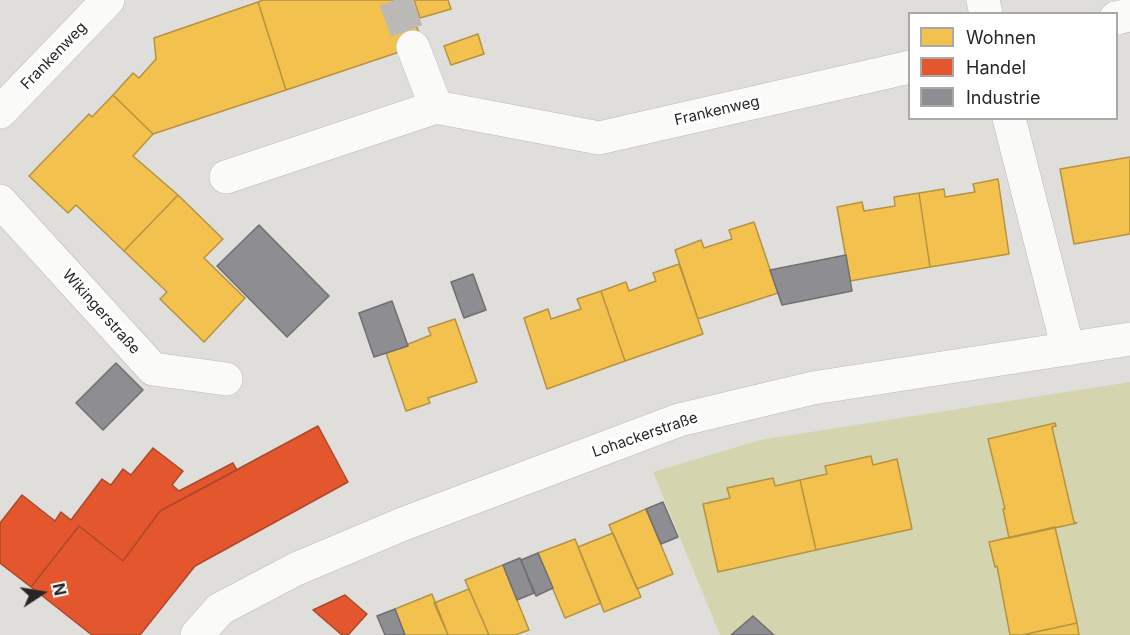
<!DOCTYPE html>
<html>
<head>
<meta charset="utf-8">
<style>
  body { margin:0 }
  #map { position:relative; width:1130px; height:635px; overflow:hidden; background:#e0deda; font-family:Inter,sans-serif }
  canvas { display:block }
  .legend { position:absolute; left:908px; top:12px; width:210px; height:108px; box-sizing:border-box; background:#fff; border:2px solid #a9a9a8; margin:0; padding:8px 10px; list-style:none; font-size:18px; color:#292725 }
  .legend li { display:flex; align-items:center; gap:12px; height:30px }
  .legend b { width:30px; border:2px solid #a9a9a8 }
  .north { position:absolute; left:12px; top:563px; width:60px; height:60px; -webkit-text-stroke:4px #fff; paint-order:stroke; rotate:78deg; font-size:16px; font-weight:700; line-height:24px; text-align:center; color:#292725 }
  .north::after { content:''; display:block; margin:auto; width:21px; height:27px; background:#292725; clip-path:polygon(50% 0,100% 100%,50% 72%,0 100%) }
</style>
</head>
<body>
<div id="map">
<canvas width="1130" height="635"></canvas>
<ul class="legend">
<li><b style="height:16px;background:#f2c14e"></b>Wohnen</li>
<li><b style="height:16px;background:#e4572e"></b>Handel</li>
<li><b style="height:16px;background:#8d8d92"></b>Industrie</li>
</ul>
<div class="north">N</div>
</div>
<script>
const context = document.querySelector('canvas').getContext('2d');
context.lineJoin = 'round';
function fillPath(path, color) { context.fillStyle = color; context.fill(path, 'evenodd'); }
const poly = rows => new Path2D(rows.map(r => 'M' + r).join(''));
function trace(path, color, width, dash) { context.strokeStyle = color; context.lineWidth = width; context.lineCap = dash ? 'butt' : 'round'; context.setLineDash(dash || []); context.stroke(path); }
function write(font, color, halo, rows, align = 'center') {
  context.font = font + ' Inter,sans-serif'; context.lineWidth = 6; context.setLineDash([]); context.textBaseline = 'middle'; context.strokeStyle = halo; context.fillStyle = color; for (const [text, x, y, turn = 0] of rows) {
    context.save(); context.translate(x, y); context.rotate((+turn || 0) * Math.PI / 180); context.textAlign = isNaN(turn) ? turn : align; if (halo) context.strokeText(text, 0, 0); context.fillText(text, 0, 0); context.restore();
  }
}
const green = poly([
  [1130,382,1130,635,774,635,753,616,731,635,720,635,653,472,760,440]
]);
const homes = poly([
  [263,0,407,0,423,44,286,90,258,2,263,0],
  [414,0,448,0,451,9,420,18,414,0],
  [258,2,286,90,153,134,113,95,133,73,139,78,156,59,154,38,258,2],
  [478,34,484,54,451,65,444,46,478,34],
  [113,95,153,134,133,156,178,195,124,251,76,205,68,213,29,176,89,114,92,117,113,95],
  [1130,157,1130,234,1074,244,1060,169,1130,157],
  [998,179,1009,254,930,267,919,193,944,189,945,197,975,192,973,184,998,179],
  [919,193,930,267,850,281,837,207,862,202,864,211,895,206,894,197,919,193],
  [178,195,223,239,204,258,245,298,204,342,160,299,167,292,124,251,178,195],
  [754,222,778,293,698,319,675,250,701,240,704,248,732,239,729,230,754,222],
  [679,264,703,334,625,361,601,291,626,282,629,291,656,281,653,273,679,264],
  [601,291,625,361,547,389,524,318,548,309,551,319,581,309,577,299,601,291],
  [455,319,477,382,428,398,430,403,406,411,386,353,431,335,428,328,455,319],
  [1055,423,1056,426,1052,427,1074,522,1077,523,1009,538,1003,509,1005,509,988,439,1055,423],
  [871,456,873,465,897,459,912,529,816,550,800,480,827,474,825,466,871,456],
  [773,478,775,486,800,480,816,550,718,572,703,504,730,498,727,488,773,478],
  [646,509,673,574,637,589,609,525,646,509],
  [1055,527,1077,623,1022,635,1010,635,997,566,995,567,989,542,1055,527],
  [613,533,641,597,604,612,578,547,613,533],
  [575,539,601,603,565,618,538,553,575,539],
  [503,565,529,630,515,635,489,635,465,580,503,565],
  [469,589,489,635,448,635,434,603,469,589],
  [432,594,448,635,405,635,395,609,432,594],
  [1077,623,1079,635,1022,635,1077,623]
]);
const shops = poly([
  [318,426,348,482,195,566,140,635,92,635,31,587,79,526,123,561,160,511,318,426],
  [153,448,183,471,172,485,179,491,233,463,237,470,160,511,123,561,79,526,31,587,0,563,0,523,22,495,55,521,61,512,71,520,102,479,111,485,123,469,131,475,153,448],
  [345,595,367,614,348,635,342,635,313,610,345,595]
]);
const industry = poly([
  [259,225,329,296,287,337,217,266,259,225],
  [846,255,852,291,782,305,770,270,846,255],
  [473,274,486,310,464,318,451,282,473,274],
  [392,301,408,346,374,357,359,313,392,301],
  [116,363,143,390,103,430,76,403,116,363],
  [663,502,678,537,661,544,646,509,663,502],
  [538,553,553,588,536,596,521,560,538,553],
  [520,558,534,593,517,600,503,565,520,558],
  [395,609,405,635,385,635,377,616,395,609],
  [753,616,774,635,731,635,753,616]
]);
const minorTunnel = poly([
  [395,0,413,47]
]);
const minor = poly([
  [983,0,986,14],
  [1116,18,1130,15],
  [413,47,436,107],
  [0,112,108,0],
  [1009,118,1068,349],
  [226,177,436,107,599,138,910,67],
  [0,201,153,369,226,379],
  [197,635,220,609,296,569,403,524,679,420,813,388,1130,339]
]);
const streetNames = [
  ["Frankenweg",54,56,-46],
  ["Frankenweg",717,111,-13],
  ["Wikingerstraße",101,312,48],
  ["Lohackerstraße",645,435,-19]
];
fillPath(green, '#d4d5ae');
fillPath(homes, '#f2c14e');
trace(homes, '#b69342', 1.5);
fillPath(shops, '#e4572e');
trace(shops, '#ac492b', 1.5);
fillPath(industry, '#8d8d92');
trace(industry, '#6f6e71', 1.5);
trace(minorTunnel, '#bbb9b6', 33, [33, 16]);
trace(minor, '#bcbab8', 34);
trace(minor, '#fafaf9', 33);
write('15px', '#292725', '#fff', streetNames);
</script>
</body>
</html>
